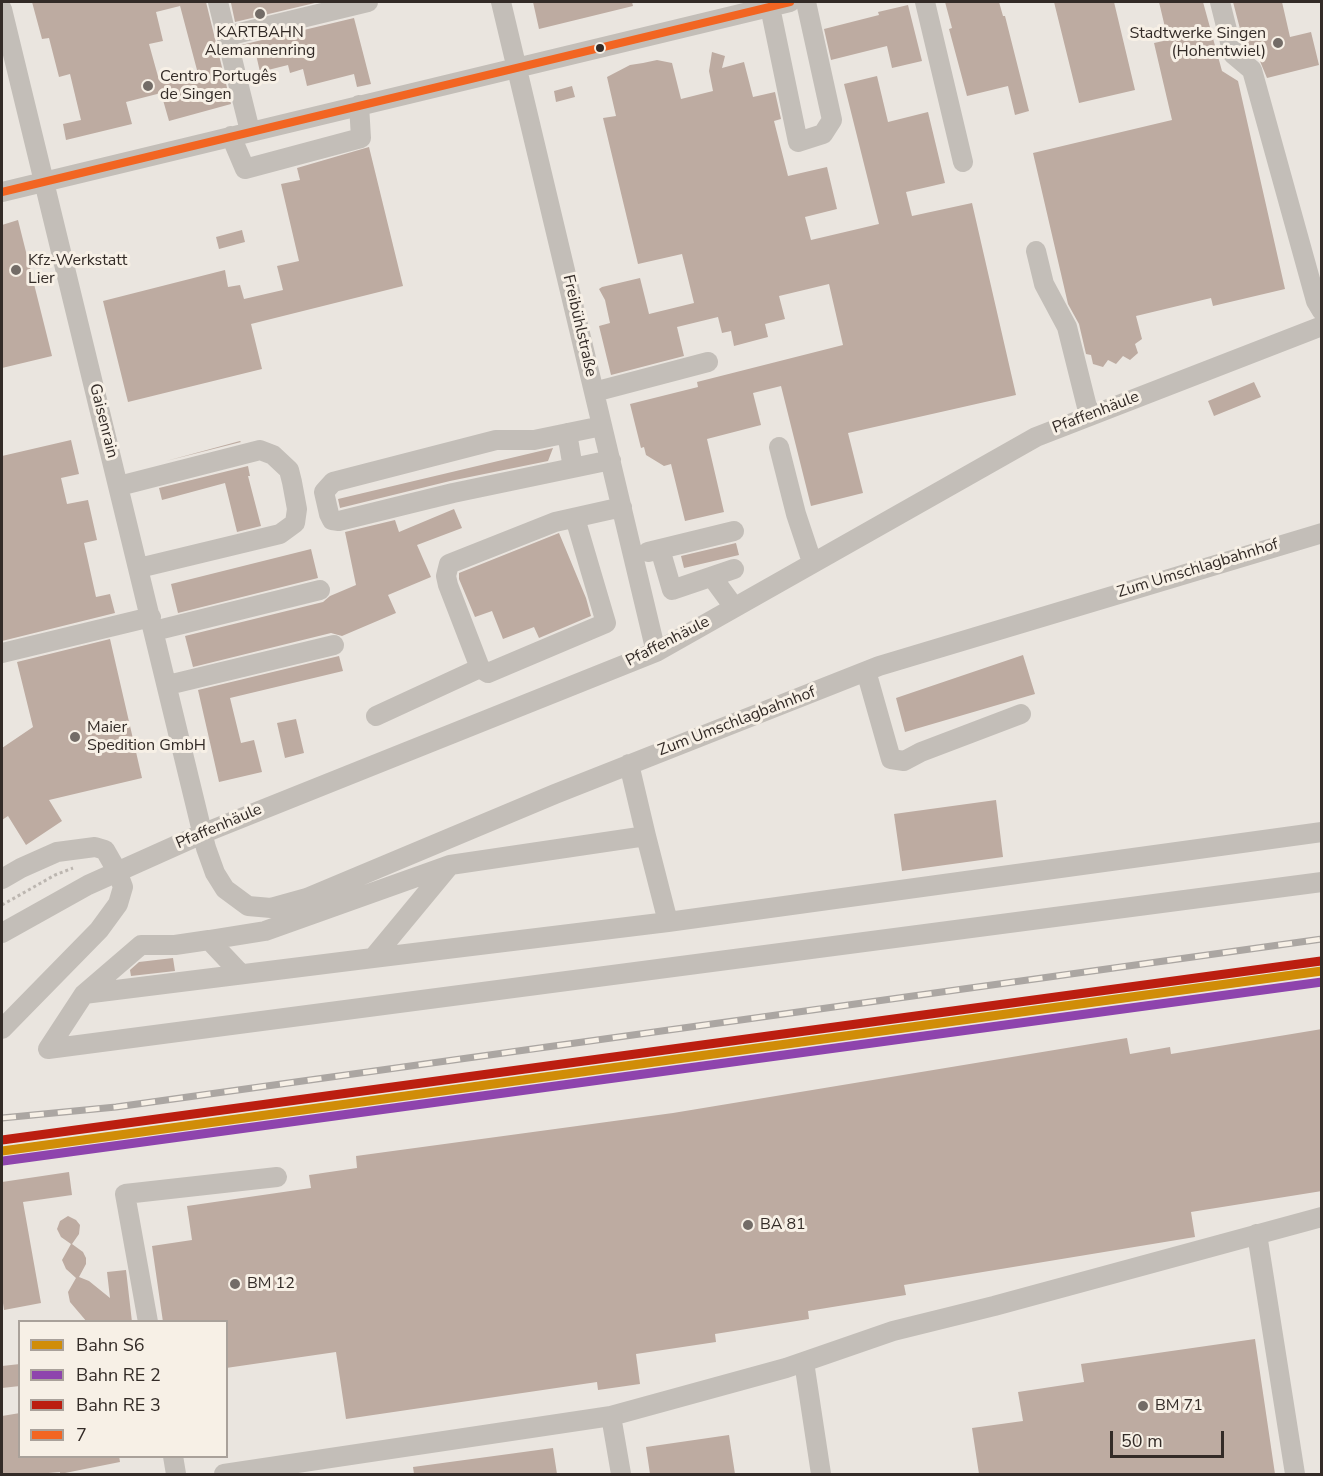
<!DOCTYPE html>
<html>
<head>
<meta charset="utf-8">
<style>
  body { margin:0 }
  #map { position:relative; width:1323px; height:1476px; overflow:hidden; background:#eae5df; font-family:"Nunito Sans",sans-serif }
  canvas { display:block }
  .frame { position:absolute; inset:0; border:3px solid #332b27; pointer-events:none }
  .legend { position:absolute; left:18px; top:1320px; width:210px; height:138px; box-sizing:border-box; background:#f7f0e6; border:2px solid #a9a19a; margin:0; padding:8px 10px; list-style:none; font-size:18px; color:#332b27 }
  .legend li { display:flex; align-items:center; gap:12px; height:30px }
  .legend b { width:30px; border:2px solid #a9a19a }
  .scale { position:absolute; left:1110px; top:1431px; width:114px; height:27px; box-sizing:border-box; border:3px solid #332b27; border-top:0; padding-left:8px; font-size:18px; line-height:21px; white-space:nowrap; color:#332b27; -webkit-text-stroke:4px #f7f0e6; paint-order:stroke }
</style>
</head>
<body>
<div id="map">
<canvas width="1323" height="1476"></canvas>
<div class="frame"></div>
<ul class="legend">
<li><b style="height:8px;background:#d08d08"></b>Bahn S6</li>
<li><b style="height:8px;background:#8e44ad"></b>Bahn RE 2</li>
<li><b style="height:8px;background:#bb1e10"></b>Bahn RE 3</li>
<li><b style="height:8px;background:#f26522"></b>7</li>
</ul>
<div class="scale">50 m</div>
</div>
<script>
const context = document.querySelector('canvas').getContext('2d');
context.lineJoin = 'round';
function fillPath(path, color) { context.fillStyle = color; context.fill(path, 'evenodd'); }
const poly = rows => new Path2D(rows.map(r => 'M' + r).join(''));
function trace(path, color, width, dash) { context.strokeStyle = color; context.lineWidth = width; context.lineCap = dash ? 'butt' : 'round'; context.setLineDash(dash || []); context.stroke(path); }
function write(font, color, halo, rows, align = 'center') {
  context.font = font + ' "Nunito Sans",sans-serif'; context.lineWidth = 6; context.setLineDash([]); context.textBaseline = 'middle'; context.strokeStyle = halo; context.fillStyle = color; for (const [text, x, y, turn = 0] of rows) {
    context.save(); context.translate(x, y); context.rotate((+turn || 0) * Math.PI / 180); context.textAlign = isNaN(turn) ? turn : align; if (halo) context.strokeText(text, 0, 0); context.fillText(text, 0, 0); context.restore();
  }
}
const building = poly([
  [32,2,179,2,180,6,156,12,163,41,149,44,159,80,197,70,179,2,206,2,231,104,169,121,161,93,126,102,132,124,66,140,63,124,81,120,70,74,59,77,49,38,42,39],
  [237,2,319,2,235,22,231,3],
  [533,2,632,2,633,6,539,29],
  [945,2,999,2,1003,16,1005,16,1029,111,1015,115,1008,86,967,96,949,29,952,28],
  [1054,2,1114,2,1135,90,1079,103],
  [1159,2,1203,2,1222,71,1238,81,1285,289,1213,306,1211,298,1136,316,1142,339,1135,344,1138,353,1130,360,1123,356,1116,364,1108,360,1103,367,1093,364,1091,355,1086,354,1079,324,1068,304,1033,153,1172,120,1154,43,1168,40],
  [1233,2,1282,2,1290,37,1311,32,1319,65,1267,78,1257,54,1245,48],
  [908,5,922,61,892,68,887,46,831,60,824,29,879,15,878,12],
  [354,18,371,84,357,87,354,74,307,86,303,69,290,73,288,65,260,72,255,50,243,53,241,45],
  [712,52,725,56,722,68,744,62,753,97,775,92,781,119,774,121,788,176,827,167,837,209,805,217,811,240,879,224,844,84,877,76,888,122,928,112,945,183,906,192,912,216,972,203,1016,395,848,433,863,493,811,506,781,386,753,393,761,425,707,439,724,512,685,521,671,464,664,466,646,455,644,447,641,448,630,404,698,387,697,382,843,345,829,284,779,296,785,319,765,324,768,337,734,346,731,331,722,333,718,317,677,327,684,356,611,375,599,326,610,323,605,300,599,289,602,287,640,278,649,314,694,303,682,254,638,264,603,118,616,116,607,77,630,65,643,63,657,60,672,63,681,99,713,91,709,71],
  [572,86,575,97,556,102,554,91],
  [369,147,403,286,251,324,262,369,128,402,103,301,225,270,228,287,240,285,244,299,283,290,277,266,299,261,281,184,300,180,297,168],
  [18,220,52,356,2,368,2,225],
  [242,230,245,242,219,249,216,237],
  [1254,382,1261,397,1214,416,1208,401],
  [71,440,79,474,61,478,67,504,88,500,97,540,84,543,96,597,110,594,115,613,2,641,2,456],
  [240,441,241,442,166,461],
  [553,448,548,461,450,481,340,508,338,499],
  [248,466,250,476,248,476,261,526,237,532,225,483,162,500,159,488],
  [454,509,462,528,417,545,431,577,388,595,396,613,342,636,331,633,193,667,185,636,323,602,330,596,356,585,345,532,395,520,399,532],
  [559,533,586,598,591,616,539,638,534,627,503,639,492,611,475,617,459,579,459,573],
  [736,543,739,555,684,568,681,556],
  [311,549,318,578,178,613,171,584],
  [110,639,142,778,49,800,62,821,26,845,8,816,2,820,2,748,33,727,17,662],
  [1023,655,1035,694,905,732,896,698],
  [339,656,343,671,230,698,241,743,254,740,262,772,219,782,198,690],
  [296,719,304,753,285,758,277,723],
  [996,800,1003,857,902,871,894,814],
  [173,958,175,971,131,976,130,970,139,962],
  [1322,1029,1322,1191,1191,1212,1195,1237,904,1285,906,1295,808,1311,809,1319,715,1334,716,1342,636,1354,640,1384,598,1390,597,1382,346,1419,336,1352,226,1368,226,1322,163,1322,152,1246,192,1240,187,1206,311,1188,309,1175,357,1168,356,1156,673,1113,1127,1038,1130,1054,1170,1047,1171,1054],
  [69,1172,72,1195,23,1202,41,1303,4,1310,2,1296,2,1182],
  [68,1216,76,1220,80,1225,79,1234,72,1244,83,1252,86,1258,86,1264,79,1277,89,1281,110,1298,107,1272,126,1270,132,1322,87,1322,70,1302,68,1292,76,1278,66,1269,62,1260,71,1244,61,1237,57,1229,60,1221],
  [1255,1339,1275,1474,979,1474,972,1428,1023,1421,1018,1392,1084,1382,1081,1364],
  [20,1364,20,1386,2,1388,2,1366],
  [20,1413,20,1456,119,1456,120,1462,60,1474,60,1472,37,1474,2,1474,2,1416],
  [729,1435,735,1474,650,1474,646,1447],
  [553,1448,557,1474,414,1474,413,1467]
]);
const path = poly([
  [2,905,55,875,73,868]
]);
const minor = poly([
  [218,2,250,131],
  [501,2,656,652],
  [925,2,963,162],
  [1220,2,1233,54,1252,70,1316,301,1322,311],
  [770,7,798,142,823,134,832,120,806,2],
  [2,9,206,848,215,873,225,889,248,906,271,908,307,898,555,794,879,666,1322,533],
  [227,36,368,2],
  [231,136,245,169,361,138,359,105],
  [2,192,790,2],
  [1036,251,1044,284,1067,327,1089,415],
  [594,392,708,362],
  [602,426,534,440,496,440,333,482,324,492,329,514,332,520,339,521,453,493,611,460],
  [567,433,573,468],
  [779,447,796,514,812,562],
  [119,486,260,450,273,455,289,470,292,482,297,509,295,523,280,534,139,568],
  [575,518,606,623,488,673,480,668,448,585,446,576,449,564,555,522,622,507],
  [660,549,672,590,734,569],
  [648,552,734,531],
  [712,577,734,607],
  [154,631,320,590],
  [2,653,151,617],
  [866,671,891,759,904,761,921,752,1021,714],
  [168,685,334,645],
  [376,716,480,668],
  [646,836,668,922],
  [2,879,21,868,57,852,95,847,105,850,117,871,123,887,118,904,99,930,2,1029],
  [2,933,88,885,204,833,656,652,1036,437,1322,326],
  [209,940,265,931,450,865,646,836,629,764],
  [373,958,668,922,1322,832],
  [84,994,373,958,450,865],
  [48,1049,1322,882],
  [48,1049,84,994,141,945,175,945,209,940,241,974],
  [1257,1234,1295,1474],
  [148,1322,125,1194,277,1177],
  [804,1362,821,1474],
  [611,1416,621,1474],
  [173,1456,176,1474],
  [224,1474,611,1416,786,1368,893,1331,994,1306,1322,1217]
]);
const rail = poly([
  [2,1118,116,1107,1322,939]
]);
const bus1 = poly([
  [2,192,790,2]
]);
const rail1 = poly([
  [2,1151,1322,971]
]);
const rail2 = poly([
  [3,1161,1322,982]
]);
const rail3 = poly([
  [2,1140,1321,961]
]);
const markers = [
  [260,14,6,"#736c67"],
  [1278,43,6,"#736c67"],
  [600,48,5,"#332b27"],
  [148,86,6,"#736c67"],
  [16,270,6,"#736c67"],
  [75,737,6,"#736c67"],
  [748,1225,6,"#736c67"],
  [235,1284,6,"#736c67"],
  [1143,1406,6,"#736c67"]
];
const poiNames = [
  ["KARTBAHN",260,33,"center"],
  ["Alemannenring",260,51,"center"],
  ["Stadtwerke Singen",1266,34,"right"],
  ["(Hohentwiel)",1266,52,"right"],
  ["Centro Portugês",160,77],
  ["de Singen",160,95],
  ["Kfz-Werkstatt",28,261],
  ["Lier",28,279],
  ["Maier",87,728],
  ["Spedition GmbH",87,746],
  ["BA 81",760,1225],
  ["BM 12",247,1284],
  ["BM 71",1155,1406]
];
const streetNames = [
  ["Freibühlstraße",579,326,77],
  ["Pfaffenhäule",1096,413,-21],
  ["Gaisenrain",103,421,76],
  ["Zum Umschlagbahnhof",1198,569,-17],
  ["Pfaffenhäule",668,642,-27],
  ["Zum Umschlagbahnhof",737,722,-21],
  ["Pfaffenhäule",219,827,-23]
];
fillPath(building, '#bdaba1');
trace(path, '#bcb6b0', 3, [3, 3]);
trace(minor, '#c3beb8', 20);
trace(rail, '#aba6a2', 7);
trace(rail, '#f7f0e6', 4.5, [14]);
trace(bus1, '#f26522', 8);
trace(rail1, '#d08d08', 9);
trace(rail2, '#8e44ad', 9);
trace(rail3, '#bb1e10', 9);
for (const [x, y, r, color] of markers) { const dot = new Path2D(); dot.arc(x, y, r, 0, 2 * Math.PI); context.fillStyle = color; context.fill(dot); trace(dot, '#f7f0e6', 2); }
write('16px', '#332b27', '#f7f0e6', poiNames, 'left');
write('16px', '#332b27', '#f7f0e6', streetNames);
</script>
</body>
</html>
